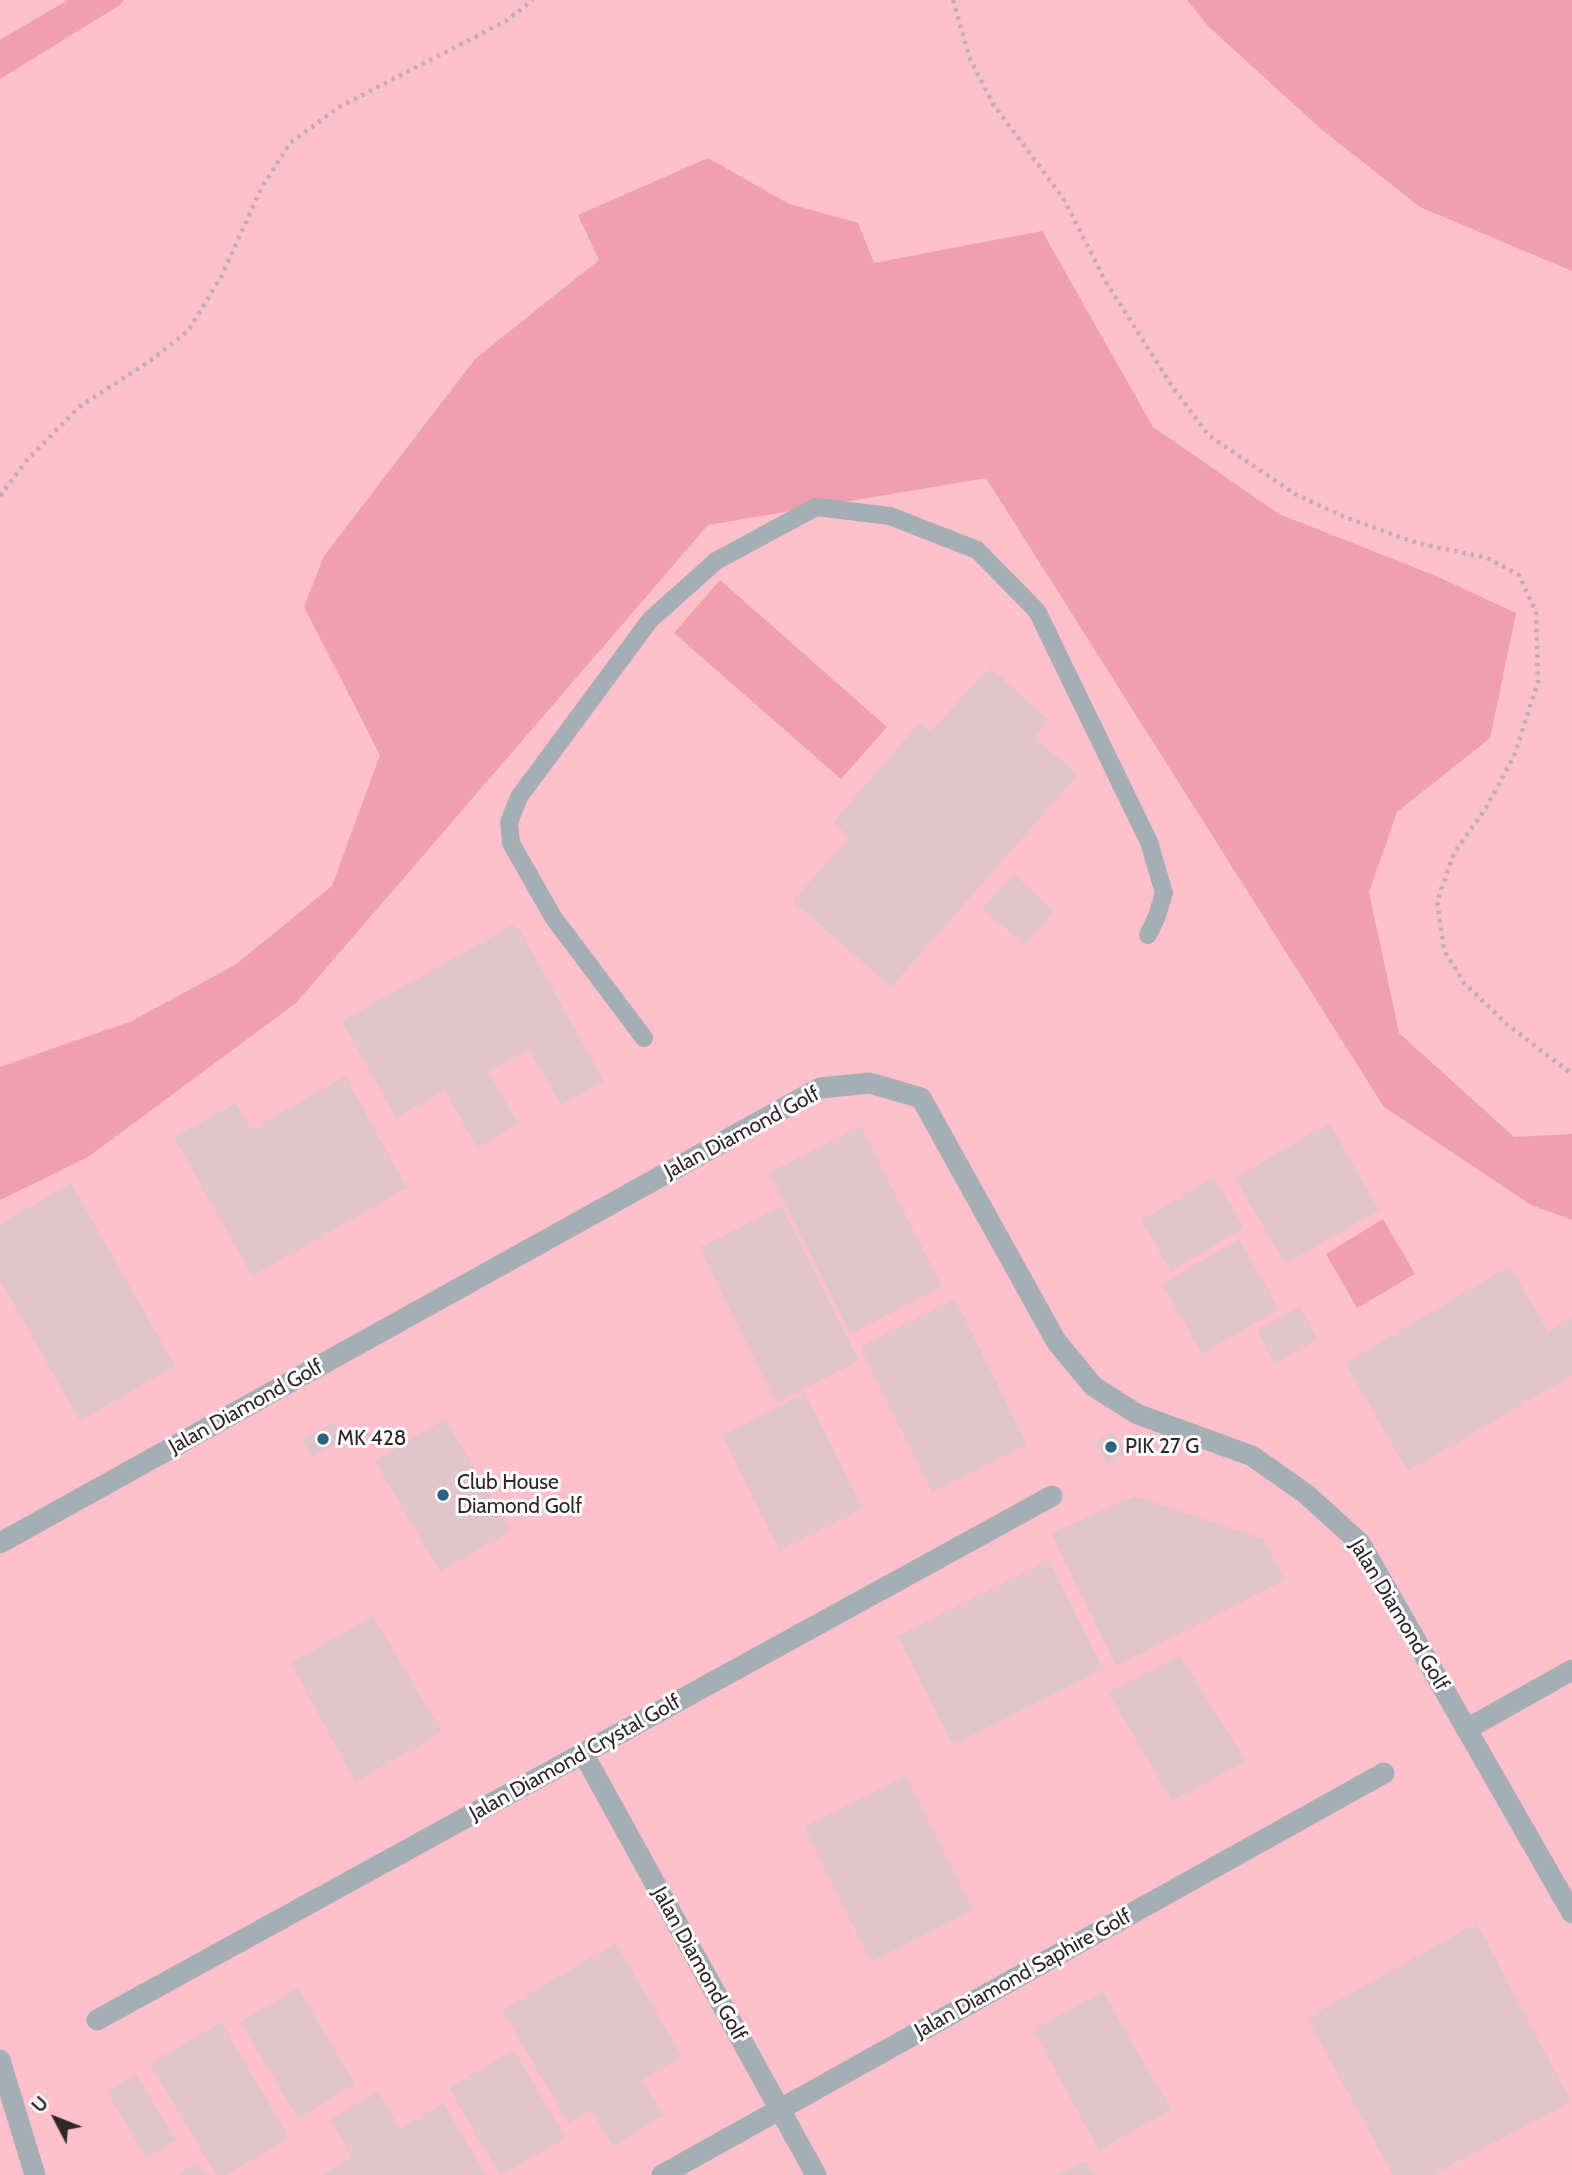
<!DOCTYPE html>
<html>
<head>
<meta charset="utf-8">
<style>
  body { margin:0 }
  #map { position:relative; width:1572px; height:2175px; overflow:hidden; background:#fdecee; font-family:Cabin,sans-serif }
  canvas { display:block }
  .north { position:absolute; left:21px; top:2084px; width:70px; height:70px; -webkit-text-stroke:5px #fff; paint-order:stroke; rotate:312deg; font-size:19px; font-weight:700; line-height:28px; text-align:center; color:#312628 }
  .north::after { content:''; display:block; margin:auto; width:24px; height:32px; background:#312628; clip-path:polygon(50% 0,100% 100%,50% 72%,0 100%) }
</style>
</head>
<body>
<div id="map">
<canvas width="1572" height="2175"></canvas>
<div class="north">U</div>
</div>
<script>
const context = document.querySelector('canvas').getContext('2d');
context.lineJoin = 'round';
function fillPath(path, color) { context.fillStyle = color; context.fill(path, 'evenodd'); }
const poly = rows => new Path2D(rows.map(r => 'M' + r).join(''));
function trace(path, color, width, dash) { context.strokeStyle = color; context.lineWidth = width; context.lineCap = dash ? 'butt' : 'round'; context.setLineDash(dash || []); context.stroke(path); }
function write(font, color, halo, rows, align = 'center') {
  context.font = font + ' Cabin,sans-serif'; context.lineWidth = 6; context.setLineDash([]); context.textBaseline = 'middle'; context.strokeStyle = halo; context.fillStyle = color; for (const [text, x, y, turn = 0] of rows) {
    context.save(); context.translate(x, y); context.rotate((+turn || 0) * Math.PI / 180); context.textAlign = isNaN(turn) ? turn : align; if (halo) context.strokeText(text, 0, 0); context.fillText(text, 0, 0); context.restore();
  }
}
const green = poly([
  [0,0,1572,0,1572,2175,0,2175]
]);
const water = poly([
  [68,0,124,0,120,5,0,79,0,40],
  [1187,0,1572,0,1572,271,1420,207,1321,129,1209,27],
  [708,158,789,204,858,223,874,263,1042,231,1153,427,1279,514,1436,576,1516,613,1490,738,1397,812,1369,892,1399,1033,1514,1137,1572,1134,1572,1220,1531,1205,1384,1107,986,478,708,525,296,1003,88,1157,0,1200,0,1067,132,1021,235,965,332,886,380,755,304,607,324,556,475,359,599,260,578,215],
  [720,580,887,727,841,779,674,633],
  [1383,1219,1415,1274,1357,1308,1326,1254]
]);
const building = poly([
  [989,667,1049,720,1034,737,1078,775,891,987,793,901,849,837,833,822,920,722,931,732],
  [1014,874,1054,912,1024,945,982,908],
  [516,923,604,1081,561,1105,529,1049,488,1071,518,1124,477,1148,445,1090,396,1118,342,1021],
  [345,1076,407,1188,252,1276,174,1137,236,1103,251,1130],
  [1329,1123,1379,1210,1285,1264,1235,1178],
  [861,1126,942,1287,850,1334,769,1173],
  [1214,1177,1244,1228,1171,1271,1141,1220],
  [71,1183,175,1366,80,1421,0,1280,0,1224],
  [782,1206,859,1361,776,1403,699,1248],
  [1239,1239,1279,1309,1202,1354,1162,1284],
  [1510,1266,1548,1332,1572,1318,1572,1375,1408,1471,1345,1363],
  [955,1299,1027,1444,932,1492,860,1347],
  [1299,1306,1318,1339,1275,1364,1257,1330],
  [805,1393,863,1508,779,1550,722,1435],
  [445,1419,511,1530,440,1572,375,1461],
  [334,1422,343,1440,312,1457,302,1439],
  [1114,1431,1127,1453,1107,1464,1094,1442],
  [1135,1496,1263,1539,1285,1580,1116,1666,1051,1533],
  [1049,1560,1103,1669,953,1745,898,1636],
  [373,1616,442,1732,355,1782,291,1663],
  [1180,1656,1246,1761,1172,1801,1108,1692],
  [906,1776,973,1910,871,1962,804,1827],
  [1477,1923,1571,2102,1432,2175,1393,2175,1307,2018],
  [616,1943,682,2056,642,2080,663,2116,613,2146,591,2110,569,2124,502,2010],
  [298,1988,355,2084,298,2118,240,2022],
  [1103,1992,1171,2110,1099,2150,1033,2030],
  [221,2022,289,2138,227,2175,216,2175,150,2064],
  [514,2050,566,2138,500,2175,449,2088],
  [136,2074,176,2140,146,2158,107,2091],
  [378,2091,400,2129,443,2103,486,2175,322,2175,352,2157,330,2119],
  [1086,2161,1094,2175,1056,2175],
  [198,2162,206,2175,177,2175]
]);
const path = poly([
  [953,0,970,59,993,104,1063,198,1106,282,1172,386,1208,435,1295,494,1347,518,1417,543,1487,558,1519,575,1536,612,1538,682,1514,756,1486,808,1454,853,1437,901,1444,950,1464,983,1509,1026,1572,1074],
  [0,496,27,460,79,407,150,361,188,331,221,277,262,187,290,143,339,107,506,21,533,0]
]);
const lane = poly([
  [644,1038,553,917,511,843,509,822,519,797,650,620,716,561,816,507,890,516,977,550,1037,611,1149,842,1164,893,1157,916,1148,935]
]);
const street = poly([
  [0,1543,820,1088,870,1083,921,1098,1056,1341,1093,1386,1137,1414,1252,1456,1306,1494,1360,1543,1572,1913],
  [1467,1729,1572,1670],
  [583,1753,816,2175],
  [97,2020,1052,1496],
  [0,2060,35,2175],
  [662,2175,1384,1773]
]);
const markers = [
  [323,1439,7,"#30617f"],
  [1111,1447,7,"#30617f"],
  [443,1495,7,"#30617f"]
];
const streetNames = [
  ["Jalan Diamond Golf",742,1133,-28],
  ["Jalan Diamond Golf",246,1407,-29],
  ["Jalan Diamond Golf",1399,1615,59],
  ["Jalan Diamond Crystal Golf",575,1758,-29],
  ["Jalan Diamond Golf",699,1964,61],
  ["Jalan Diamond Saphire Golf",1023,1974,-29]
];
const poiNames = [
  ["MK 428",337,1439],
  ["PIK 27 G",1125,1447],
  ["Club House",457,1483],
  ["Diamond Golf",457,1507]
];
fillPath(green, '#fec0ca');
fillPath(water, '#ef9fad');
fillPath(building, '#e1c5ca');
trace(path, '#bfafb1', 4.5, [3.5, 5]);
trace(lane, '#a5aeb5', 18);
trace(street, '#a5aeb5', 21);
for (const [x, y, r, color] of markers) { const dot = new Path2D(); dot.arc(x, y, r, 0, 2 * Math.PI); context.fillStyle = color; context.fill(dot); trace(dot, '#fff', 2.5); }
write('21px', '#312628', '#fff', streetNames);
write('21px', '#312628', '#fff', poiNames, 'left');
</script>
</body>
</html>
